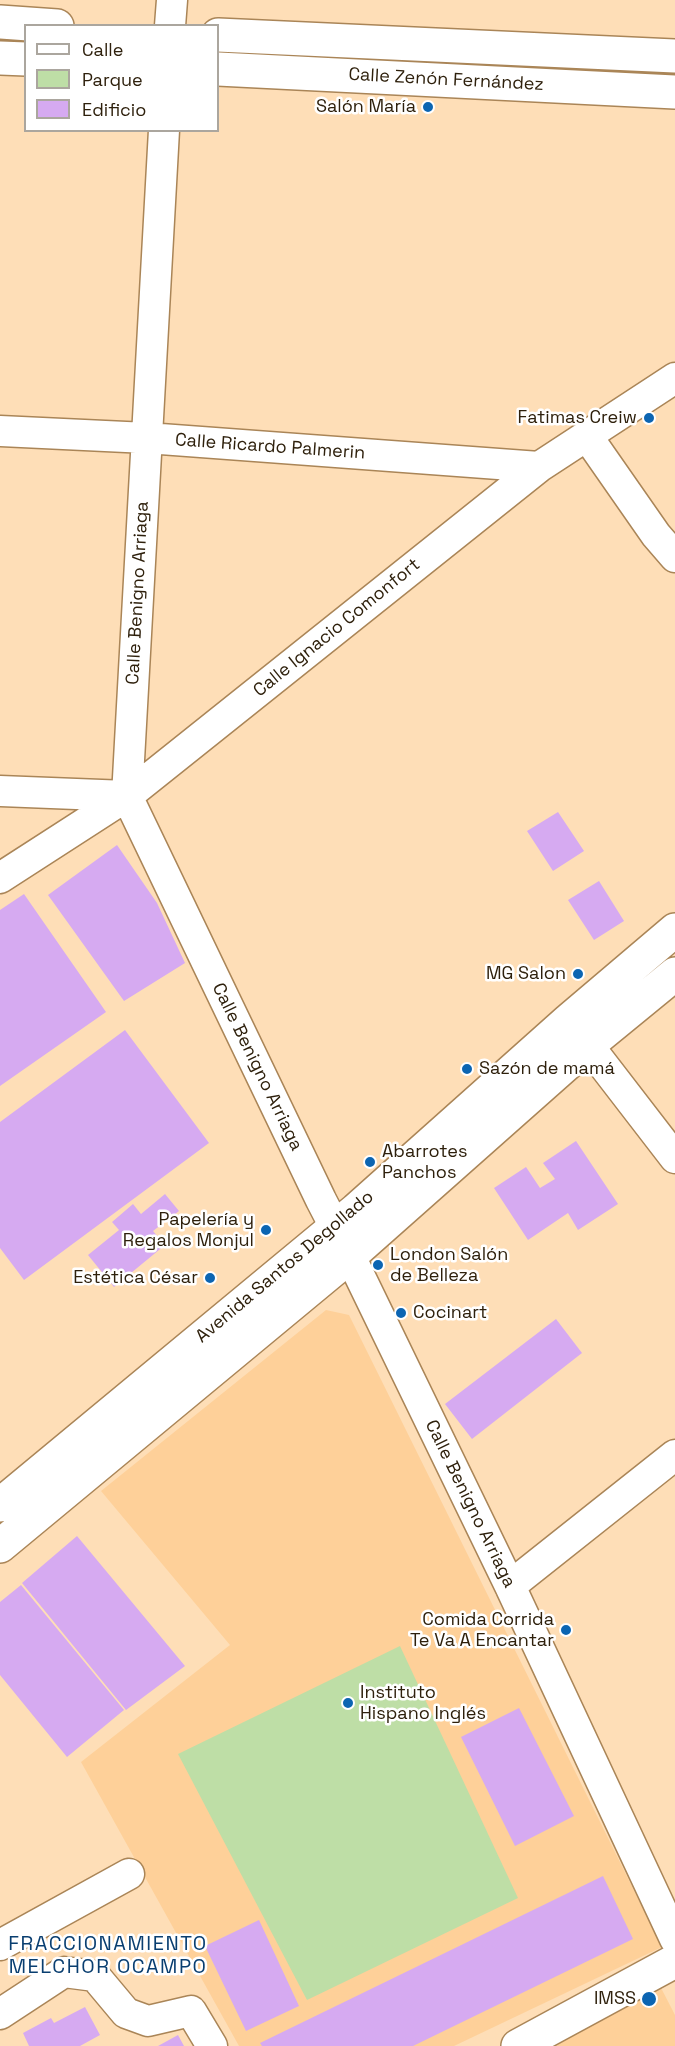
<!DOCTYPE html>
<html>
<head>
<meta charset="utf-8">
<style>
  body { margin:0 }
  #map { position:relative; width:675px; height:2046px; overflow:hidden; background:#fedeb7; font-family:"Space Grotesk",sans-serif }
  canvas { display:block }
  .legend { position:absolute; left:24px; top:24px; width:195px; height:108px; box-sizing:border-box; background:#fff; border:2px solid #aba69e; margin:0; padding:8px 10px; list-style:none; font-size:18px; color:#2e200c }
  .legend li { display:flex; align-items:center; gap:12px; height:30px }
  .legend b { width:30px; border:2px solid #aba69e }
</style>
</head>
<body>
<div id="map">
<canvas width="675" height="2046"></canvas>
<ul class="legend">
<li><b style="height:8px;background:#fff"></b>Calle</li>
<li><b style="height:16px;background:#bedea6"></b>Parque</li>
<li><b style="height:16px;background:#d6aaf1"></b>Edificio</li>
</ul>
</div>
<script>
const context = document.querySelector('canvas').getContext('2d');
context.lineJoin = 'round';
function fillPath(path, color) { context.fillStyle = color; context.fill(path, 'evenodd'); }
const poly = rows => new Path2D(rows.map(r => 'M' + r).join(''));
function trace(path, color, width, dash) { context.strokeStyle = color; context.lineWidth = width; context.lineCap = dash ? 'butt' : 'round'; context.setLineDash(dash || []); context.stroke(path); }
function write(font, color, halo, rows, align = 'center') {
  context.font = font + ' "Space Grotesk",sans-serif'; context.lineWidth = 5; context.setLineDash([]); context.textBaseline = 'middle'; context.strokeStyle = halo; context.fillStyle = color; for (const [text, x, y, turn = 0] of rows) {
    context.save(); context.translate(x, y); context.rotate((+turn || 0) * Math.PI / 180); context.textAlign = isNaN(turn) ? turn : align; if (halo) context.strokeText(text, 0, 0); context.fillText(text, 0, 0); context.restore();
  }
}
const built = poly([
  [326,1310,349,1315,662,1947,454,2046,239,2046,81,1762,230,1645,101,1491],
  [659,1984,675,2015,675,2046,549,2046]
]);
const green = poly([
  [400,1646,518,1898,307,2000,178,1754]
]);
const building = poly([
  [558,812,584,851,553,871,527,831],
  [117,845,157,903,185,963,124,1001,48,895],
  [599,881,624,921,594,940,568,900],
  [24,894,106,1012,0,1086,0,910],
  [125,1030,209,1143,24,1280,0,1248,0,1122],
  [576,1141,618,1204,578,1230,568,1213,528,1240,494,1188,526,1167,540,1188,555,1179,543,1163],
  [165,1194,179,1211,153,1231,165,1245,114,1287,88,1255,119,1230,112,1222,133,1204,141,1214],
  [556,1319,582,1353,472,1439,445,1404],
  [77,1536,185,1666,126,1710,22,1583],
  [21,1585,124,1710,67,1757,0,1675,0,1602],
  [519,1708,574,1816,515,1846,461,1737],
  [603,1876,633,1939,413,2046,262,2046,260,2043],
  [259,1920,299,2006,246,2031,205,1946],
  [85,2007,100,2035,80,2046,29,2046,23,2033,51,2018,54,2023],
  [178,2035,184,2046,158,2046]
]);
const street = poly([
  [170,26,172,0],
  [164,130,127,796,321,1200,350,1256,510,1586,675,1939],
  [0,431,147,438,539,467],
  [587,436,656,535,675,557],
  [0,791,127,796],
  [0,878,127,796,539,467,675,378],
  [574,1027,675,1158],
  [510,1586,675,1455],
  [0,1945,129,1874],
  [0,2014,64,1972,95,1976,126,2013,148,2021,191,2011,212,2046]
]);
const secondary = poly([
  [0,22,57,26],
  [218,35,675,56],
  [0,58,26,59],
  [218,69,675,92],
  [0,1505,356,1210,569,1020,675,930],
  [0,1546,350,1256,587,1046,675,974],
  [518,2046,675,1961]
]);
const markers = [
  [428,107,6,"#0c65b2"],
  [649,418,6,"#0c65b2"],
  [578,974,6,"#0c65b2"],
  [467,1069,6,"#0c65b2"],
  [370,1162,6,"#0c65b2"],
  [266,1230,6,"#0c65b2"],
  [378,1265,6,"#0c65b2"],
  [210,1278,6,"#0c65b2"],
  [401,1313,6,"#0c65b2"],
  [566,1630,6,"#0c65b2"],
  [348,1703,6,"#0c65b2"],
  [649,1999,8,"#0c65b2"]
];
const streetNames = [
  ["Calle Zenón Fernández",446,80,3],
  ["Calle Ricardo Palmerin",270,447,4],
  ["Calle Benigno Arriaga",138,593,-87],
  ["Calle Ignacio Comonfort",337,628,-39],
  ["Calle Benigno Arriaga",257,1067,64],
  ["Avenida Santos Degollado",285,1267,-40],
  ["Calle Benigno Arriaga",470,1504,64]
];
const poiNames = [
  ["Salón María",416,107],
  ["Fatimas Creiw",637,418],
  ["MG Salon",566,974],
  ["Sazón de mamá",479,1069,"left"],
  ["Abarrotes",382,1152,"left"],
  ["Panchos",382,1173,"left"],
  ["Papelería y",254,1220],
  ["Regalos Monjul",254,1241],
  ["London Salón",390,1255,"left"],
  ["de Belleza",390,1276,"left"],
  ["Estética César",198,1278],
  ["Cocinart",413,1313,"left"],
  ["Comida Corrida",554,1620],
  ["Te Va A Encantar",554,1641],
  ["Instituto",360,1693,"left"],
  ["Hispano Inglés",360,1714,"left"],
  ["IMSS",636,1999]
];
const neighbourhoodNames = [
  ["FRACCIONAMIENTO",108,1945],
  ["MELCHOR OCAMPO",108,1968]
];
fillPath(built, '#fed099');
fillPath(green, '#bedea6');
fillPath(building, '#d6aaf1');
trace(street, '#aa8557', 33);
trace(secondary, '#aa8557', 36);
trace(street, '#fff', 30);
trace(secondary, '#fff', 33);
for (const [x, y, r, color] of markers) { const dot = new Path2D(); dot.arc(x, y, r, 0, 2 * Math.PI); context.fillStyle = color; context.fill(dot); trace(dot, '#fff', 2); }
write('18px', '#2e200c', '#fff', streetNames);
write('18px', '#2e200c', '#fff', poiNames, 'right');
context.letterSpacing = '1.5px';
write('20px', '#093e70', '#fff', neighbourhoodNames);
context.letterSpacing = '0px';
</script>
</body>
</html>
